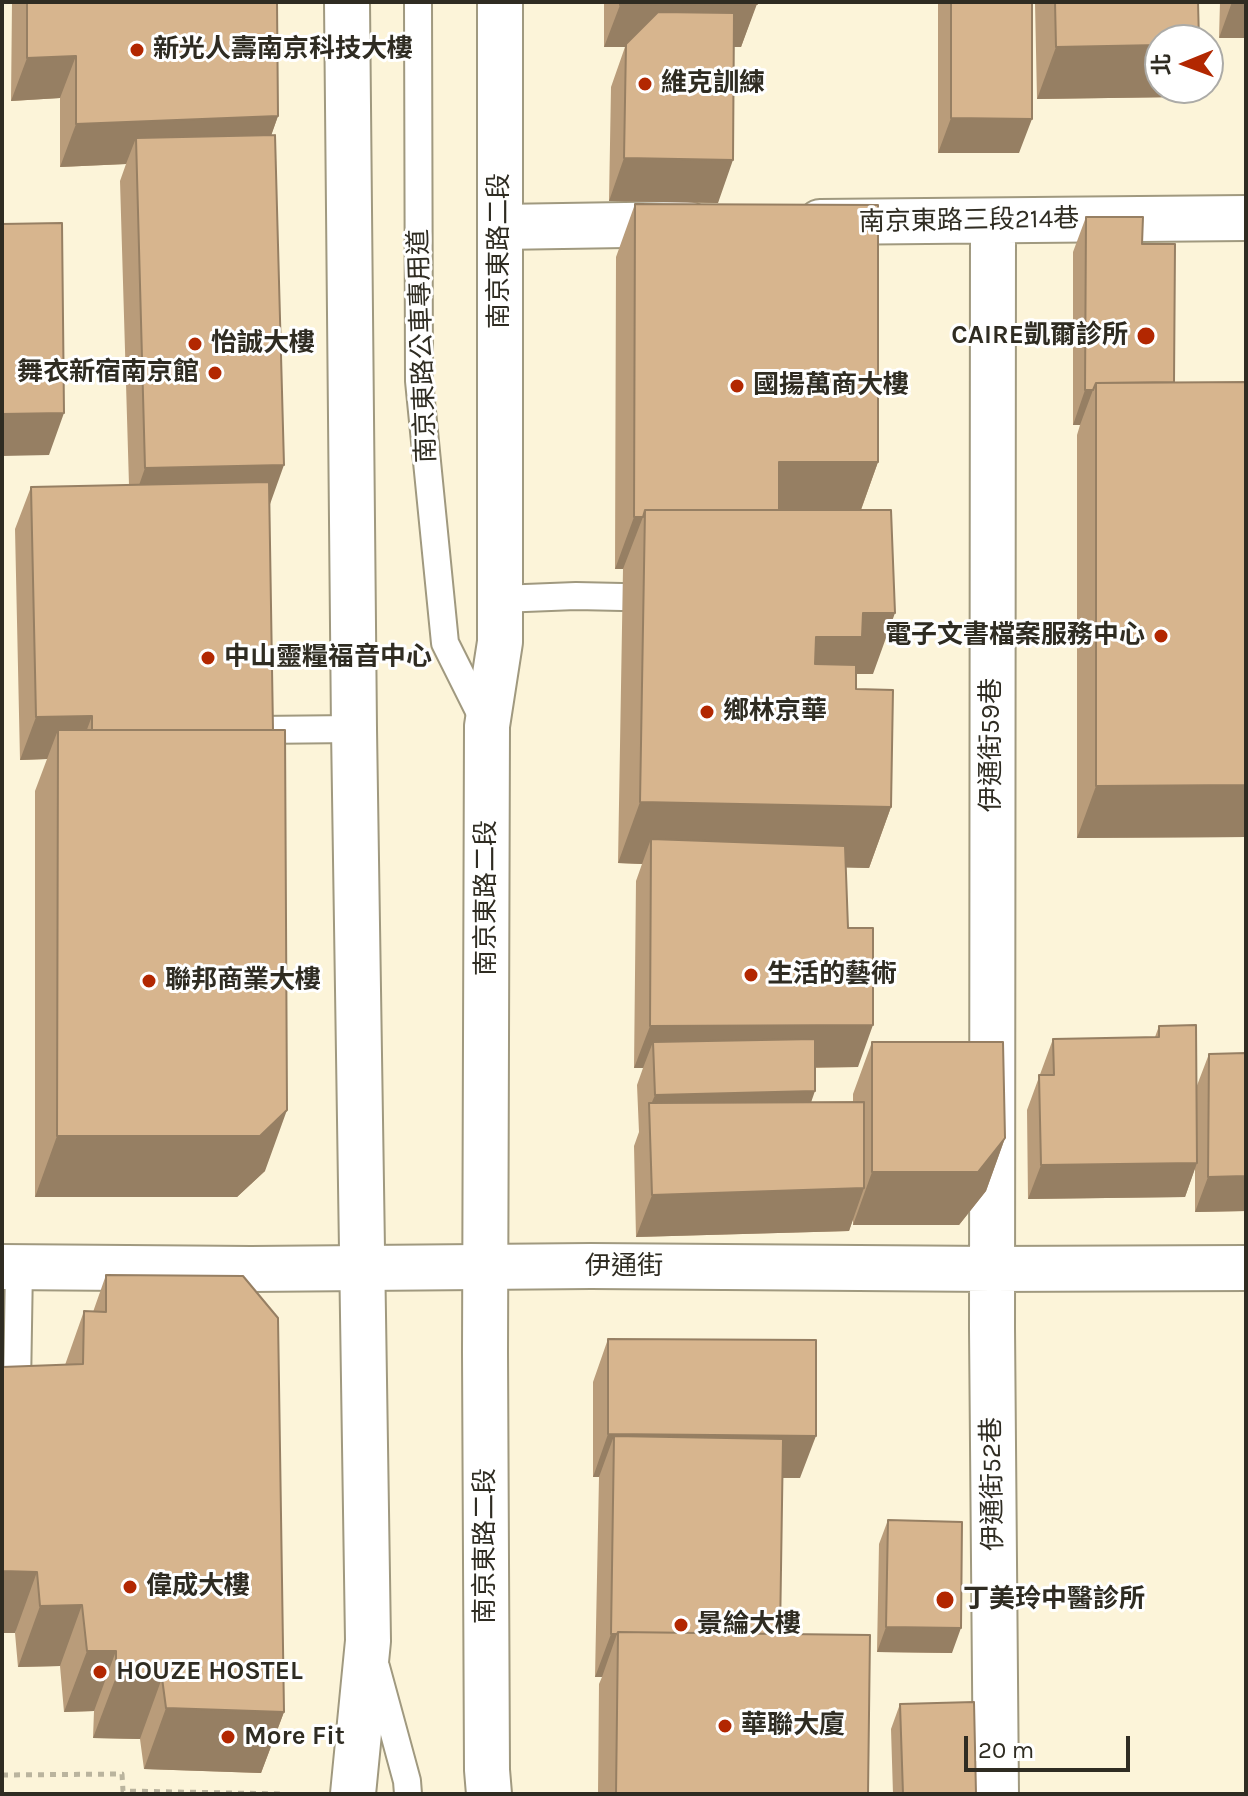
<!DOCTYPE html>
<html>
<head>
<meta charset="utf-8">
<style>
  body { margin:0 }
  #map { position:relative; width:1248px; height:1796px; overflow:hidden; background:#fcf4d9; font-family:Karla,"Noto Sans TC",sans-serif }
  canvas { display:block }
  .frame { position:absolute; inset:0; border:4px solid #2f2c22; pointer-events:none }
  .north { position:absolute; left:1144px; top:24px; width:80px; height:80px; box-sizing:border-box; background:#fff; border:2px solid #acaba7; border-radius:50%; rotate:269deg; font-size:22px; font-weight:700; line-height:32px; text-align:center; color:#2f2c22 }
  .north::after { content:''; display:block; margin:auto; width:28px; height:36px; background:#b22701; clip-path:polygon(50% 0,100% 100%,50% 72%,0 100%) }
  .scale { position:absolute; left:964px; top:1736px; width:166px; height:36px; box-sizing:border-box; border:4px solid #2f2c22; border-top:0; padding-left:10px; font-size:24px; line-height:28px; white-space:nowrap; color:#2f2c22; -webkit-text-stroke:6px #fff; paint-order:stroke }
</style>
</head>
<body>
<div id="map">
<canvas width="1248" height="1796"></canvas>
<div class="frame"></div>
<div class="north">北</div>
<div class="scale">20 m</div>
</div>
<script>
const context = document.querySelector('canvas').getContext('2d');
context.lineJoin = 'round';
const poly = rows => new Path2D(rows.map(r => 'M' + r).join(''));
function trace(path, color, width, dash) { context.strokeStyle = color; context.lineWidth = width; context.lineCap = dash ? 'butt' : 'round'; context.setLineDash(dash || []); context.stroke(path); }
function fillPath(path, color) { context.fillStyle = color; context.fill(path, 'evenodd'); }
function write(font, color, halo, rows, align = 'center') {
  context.font = font + ' Karla,"Noto Sans TC",sans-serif'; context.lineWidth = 6; context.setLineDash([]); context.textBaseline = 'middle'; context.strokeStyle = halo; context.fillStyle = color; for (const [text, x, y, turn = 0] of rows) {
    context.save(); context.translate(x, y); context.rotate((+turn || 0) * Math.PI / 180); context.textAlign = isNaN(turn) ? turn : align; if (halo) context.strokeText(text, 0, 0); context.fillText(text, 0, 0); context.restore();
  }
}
const path = poly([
  [2,1775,122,1774,123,1791,285,1794]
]);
const lane = poly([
  [418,2,419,381,445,643,485,723],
  [500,599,576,596,622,597],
  [256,730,354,729],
  [17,1387,19,1266],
  [376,1667,407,1781,408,1794]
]);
const street = poly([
  [993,221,992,1328,996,1794],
  [820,222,1246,218],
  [500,227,688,224],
  [2,1267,251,1269,591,1266,992,1269,1246,1268]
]);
const secondary = poly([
  [347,2,354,729,368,1641,353,1794],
  [489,1794,487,1770,485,1351,487,726,500,642,500,2]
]);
const wall = poly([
  [12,2,277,2,278,116,271,135,265,1171,237,1197,35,1197,35,791,47,759,20,760,15,529,31,487,129,485,120,181,126,164,60,167,60,98,11,101],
  [604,2,757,2,741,47,734,47,718,203,609,201,611,87,625,47,604,47],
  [938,2,1032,2,1019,153,938,153],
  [1035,2,1198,2,1160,88,1183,88,1180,97,1037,99],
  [1220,2,1246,2,1219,38],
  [635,204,878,462,861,510,873,674,856,674,856,689,891,807,869,868,846,867,848,928,858,1067,815,1068,811,1102,853,1102,853,1094,872,1042,1005,1138,986,1191,959,1225,853,1225,853,1219,849,1231,636,1237,634,1146,639,1132,637,1085,643,1068,634,1068,636,881,642,864,618,863,623,569,615,569,616,257],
  [1086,217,1142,244,1174,382,1246,382,1246,837,1077,838,1077,435,1080,425,1073,425,1073,252],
  [1159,1026,1196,1088,1209,1054,1246,1053,1246,1211,1195,1212,1195,1168,1185,1197,1028,1199,1027,1110,1053,1039,1155,1037],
  [106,1275,284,1712,261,1773,144,1769,140,1739,93,1738,94,1711,64,1712,60,1666,18,1667,15,1633,65,1365,84,1311,93,1312],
  [608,1339,800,1478,782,1478,780,1634,868,1794,598,1794,599,1684,602,1677,595,1677,599,1477,593,1477,593,1382],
  [888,1520,952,1653,877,1652,879,1544],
  [900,1704,976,1794,893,1794,891,1729]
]);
const shadedWall = poly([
  [1232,2,1246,2,1246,38,1219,38],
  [757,4,741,47,626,47,626,44,625,47,604,47,620,5],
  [1160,45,1160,88,1183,88,1180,97,1037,99,1056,47],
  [76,56,60,98,11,101,27,58],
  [278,116,263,159,136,138,126,164,60,167,76,124],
  [951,118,1032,119,1019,153,938,153],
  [624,158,733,160,718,203,609,201],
  [1085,390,1093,390,1080,425,1073,425],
  [64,413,49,455,2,456,2,414],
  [779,462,878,462,859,515,760,515],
  [284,465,269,507,130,511,145,468],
  [634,517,643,517,623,569,615,569],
  [863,613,895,613,873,674,849,674,793,698,816,637],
  [92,716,76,759,58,730,47,759,20,760,36,717],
  [1246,785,1246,837,1077,838,1096,786],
  [640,802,891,807,869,868,651,864,651,839,642,864,618,863],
  [873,1025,858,1067,654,1068,653,1042,643,1068,634,1068,650,1026],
  [815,1091,800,1134,649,1109,655,1095],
  [287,1110,265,1171,237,1197,35,1197,57,1136],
  [1005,1138,986,1191,959,1225,853,1225,872,1172],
  [1197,1163,1185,1197,1028,1199,1041,1165],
  [1246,1176,1246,1211,1195,1212,1208,1177],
  [864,1188,849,1231,636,1237,652,1195],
  [608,1434,816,1436,800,1478,613,1477,614,1436,599,1477,593,1477],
  [2,1571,37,1572,15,1633,2,1633],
  [82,1605,60,1666,18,1667,40,1606],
  [886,1627,961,1628,952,1653,877,1652],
  [611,1634,617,1634,602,1677,595,1677],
  [87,1651,116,1651,94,1711,64,1712],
  [116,1677,162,1678,140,1739,93,1738],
  [166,1708,284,1712,261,1773,144,1769]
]);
const building = poly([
  [27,2,277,2,278,116,76,124,76,56,27,58,27,2],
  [620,2,757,2,757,4,620,5,620,2],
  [951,2,1032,2,1032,119,951,118,951,2],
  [1055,2,1198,2,1199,40,1160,40,1160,45,1056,47,1055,2],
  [658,12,734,13,733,160,624,158,626,44,658,12],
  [275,135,284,465,145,468,136,138,275,135],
  [635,204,878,205,878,462,779,462,779,510,645,510,643,517,634,517,635,204],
  [1086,217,1143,217,1142,244,1175,244,1174,382,1096,383,1093,390,1085,390,1086,217],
  [62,223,64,413,2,414,2,224,62,223],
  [1246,382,1246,785,1096,786,1096,383,1246,382],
  [269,482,273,730,92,730,92,716,36,717,31,487,269,482],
  [645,510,891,510,895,613,863,613,862,637,816,637,815,664,856,665,856,689,893,690,891,807,640,802,645,510],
  [58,730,285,730,287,1110,260,1136,57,1136,58,730],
  [651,839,845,846,848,928,873,928,873,1025,650,1026,651,839],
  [1196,1025,1197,1163,1041,1165,1039,1075,1054,1075,1053,1039,1159,1037,1159,1026,1196,1025],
  [815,1039,815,1091,655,1095,653,1042,815,1039],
  [872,1042,1003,1042,1005,1138,978,1172,872,1172,872,1042],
  [1246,1053,1246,1176,1208,1177,1209,1054,1246,1053],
  [864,1102,864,1188,652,1195,649,1103,864,1102],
  [106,1275,243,1276,278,1318,284,1712,166,1708,162,1678,116,1677,116,1651,87,1651,82,1605,40,1606,37,1572,2,1571,2,1367,83,1364,84,1311,106,1312,106,1275],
  [608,1339,816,1340,816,1436,608,1434,608,1339],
  [614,1436,783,1439,780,1634,618,1632,617,1634,611,1634,614,1436],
  [888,1520,962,1522,961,1628,886,1627,888,1520],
  [618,1632,870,1635,868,1794,616,1794,618,1632],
  [974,1702,976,1794,903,1794,900,1704,974,1702]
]);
const markers = [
  [137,50,8,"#b22701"],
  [645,84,8,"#b22701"],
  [1146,336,10,"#b22701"],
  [195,344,8,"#b22701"],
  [215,373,8,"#b22701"],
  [737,386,8,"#b22701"],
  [1161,636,8,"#b22701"],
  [208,658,8,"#b22701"],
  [707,712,8,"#b22701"],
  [751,975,8,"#b22701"],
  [149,981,8,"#b22701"],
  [130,1587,8,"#b22701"],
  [945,1600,10,"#b22701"],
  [681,1625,8,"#b22701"],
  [100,1672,8,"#b22701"],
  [725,1726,8,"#b22701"],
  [228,1737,8,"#b22701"]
];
const poiNames = [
  ["新光人壽南京科技大樓",153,50],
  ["維克訓練",661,84],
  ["CAIRE凱爾診所",1128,336,"right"],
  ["怡誠大樓",211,344],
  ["舞衣新宿南京館",199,373,"right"],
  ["國揚萬商大樓",753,386],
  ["電子文書檔案服務中心",1145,636,"right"],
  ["中山靈糧福音中心",224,658],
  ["鄉林京華",723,712],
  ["生活的藝術",767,975],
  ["聯邦商業大樓",165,981],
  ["偉成大樓",146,1587],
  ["丁美玲中醫診所",963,1600],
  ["景綸大樓",697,1625],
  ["HOUZE HOSTEL",116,1672],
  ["華聯大廈",741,1726],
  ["More Fit",244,1737]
];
const streetNames = [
  ["南京東路三段214巷",969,221,-1],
  ["南京東路二段",500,251,-90],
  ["南京東路公車專用道",423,346,-92],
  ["伊通街59巷",992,745,-90],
  ["南京東路二段",487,898,-90],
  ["伊通街",624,1267],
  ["伊通街52巷",993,1484,-91],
  ["南京東路二段",486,1546,-90]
];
trace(lane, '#a0997f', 30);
trace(street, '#a0997f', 48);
trace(secondary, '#a0997f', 48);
trace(path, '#bab49e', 5, [6, 6]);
trace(lane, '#fff', 26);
trace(street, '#fff', 44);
trace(secondary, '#fff', 44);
fillPath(wall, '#b99c7a');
fillPath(shadedWall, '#967f63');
fillPath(building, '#d7b58e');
trace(building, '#967f63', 2);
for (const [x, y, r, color] of markers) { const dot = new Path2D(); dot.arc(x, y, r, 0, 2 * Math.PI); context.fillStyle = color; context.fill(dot); trace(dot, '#fff', 3); }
write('bold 26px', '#2f2c22', '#fff', poiNames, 'left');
write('26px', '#2f2c22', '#fff', streetNames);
</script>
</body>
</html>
